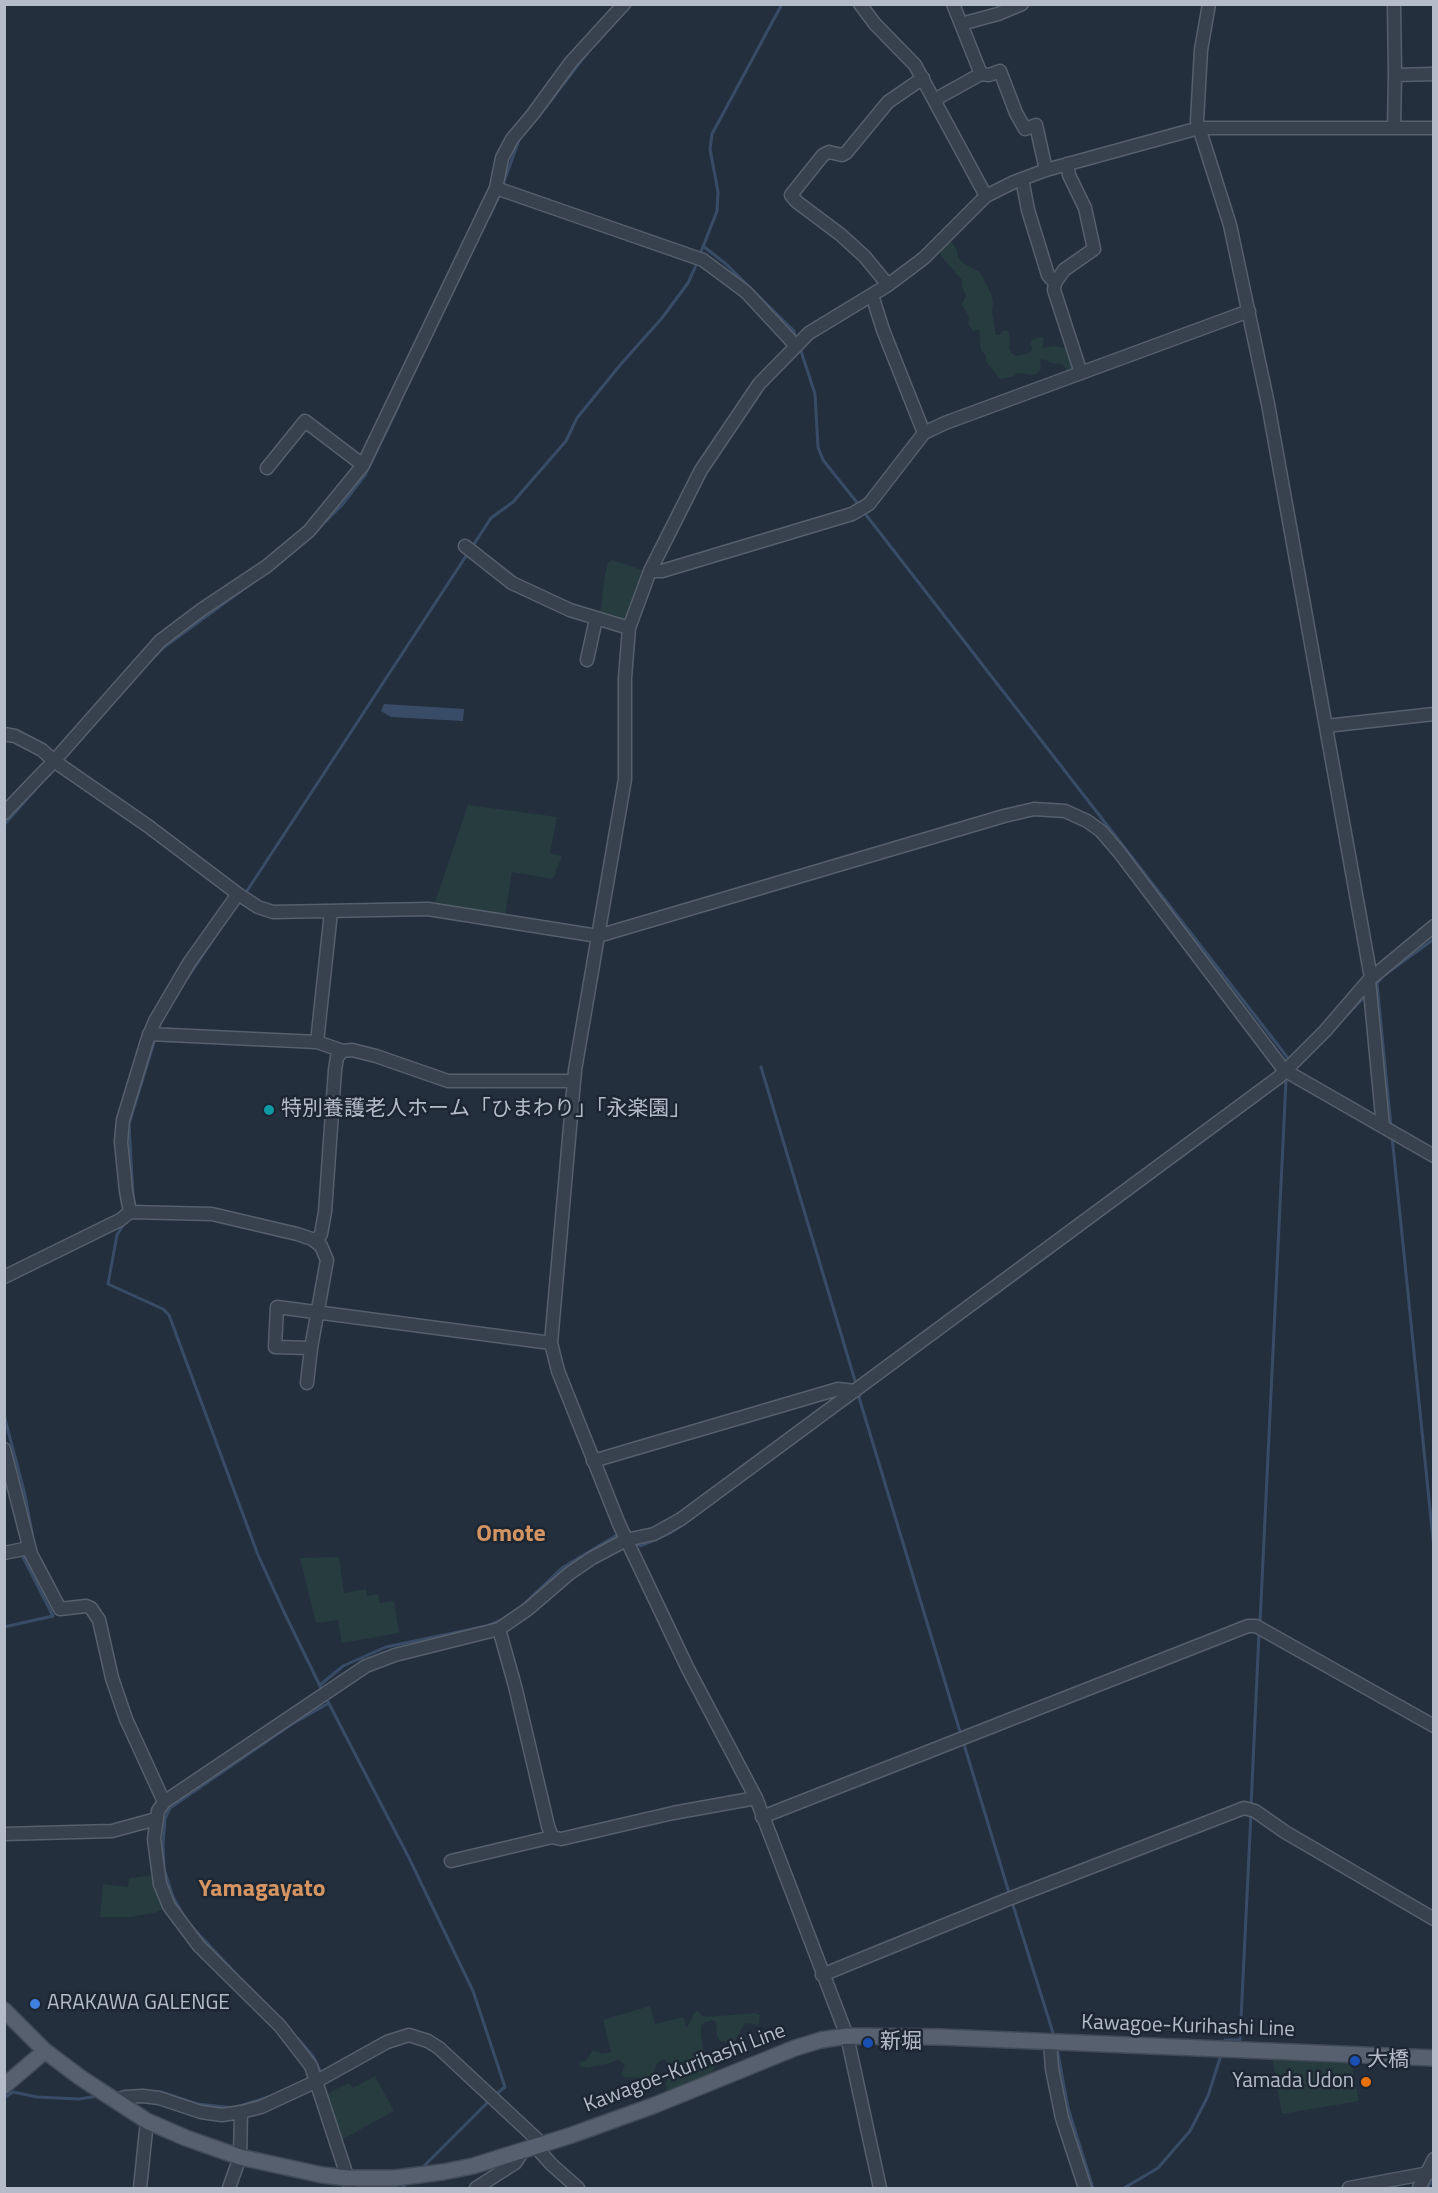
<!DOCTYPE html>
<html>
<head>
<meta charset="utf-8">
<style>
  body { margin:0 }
  #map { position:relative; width:1438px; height:2193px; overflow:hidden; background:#242f3e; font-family:"Titillium Web",sans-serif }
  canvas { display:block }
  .frame { position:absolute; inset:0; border:6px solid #b4bcc9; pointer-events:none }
</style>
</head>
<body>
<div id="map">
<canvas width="1438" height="2193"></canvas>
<div class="frame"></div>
</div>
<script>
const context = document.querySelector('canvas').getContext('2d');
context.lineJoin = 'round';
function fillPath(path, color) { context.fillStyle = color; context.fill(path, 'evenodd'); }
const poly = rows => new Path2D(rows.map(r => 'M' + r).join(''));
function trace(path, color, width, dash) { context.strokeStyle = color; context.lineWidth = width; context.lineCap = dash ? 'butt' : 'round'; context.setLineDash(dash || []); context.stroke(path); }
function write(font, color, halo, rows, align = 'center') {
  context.font = font + ' "Titillium Web","Noto Sans JP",sans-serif'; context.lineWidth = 5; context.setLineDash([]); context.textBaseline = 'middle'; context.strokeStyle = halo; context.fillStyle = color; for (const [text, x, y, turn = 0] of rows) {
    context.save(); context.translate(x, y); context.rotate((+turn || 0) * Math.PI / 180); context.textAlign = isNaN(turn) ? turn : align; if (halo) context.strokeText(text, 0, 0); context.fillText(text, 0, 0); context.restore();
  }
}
const green = poly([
  [952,242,957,250,958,257,963,263,980,272,991,294,993,303,992,312,996,335,1000,335,1003,331,1008,331,1010,337,1009,349,1015,356,1029,353,1032,350,1030,343,1033,339,1042,337,1044,339,1042,348,1054,346,1070,349,1082,369,1067,370,1062,364,1052,363,1043,359,1040,360,1041,369,1035,375,1017,373,1014,376,1002,379,999,378,986,361,986,356,981,350,979,329,973,331,968,324,969,317,962,304,966,296,962,286,962,280,942,257,939,250,947,243],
  [612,560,642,570,623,624,600,615,605,575,608,563],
  [468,805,557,817,550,853,562,856,553,879,512,872,505,916,435,902],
  [339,1557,344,1593,366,1589,367,1596,378,1594,380,1603,394,1601,399,1633,342,1643,338,1620,316,1623,300,1558],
  [155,1875,165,1908,154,1913,129,1917,100,1917,103,1884,128,1887,129,1878],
  [650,2006,655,2024,683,2017,687,2028,694,2013,698,2011,702,2016,708,2017,755,2013,760,2015,759,2025,745,2023,733,2044,720,2041,717,2035,716,2023,713,2020,705,2022,701,2026,701,2032,704,2055,713,2061,715,2066,713,2071,711,2075,671,2094,667,2091,666,2084,668,2077,667,2062,664,2059,658,2062,652,2076,647,2080,635,2077,625,2078,621,2074,625,2065,618,2059,611,2063,595,2066,587,2068,579,2066,580,2062,586,2061,593,2050,602,2054,611,2052,603,2020],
  [1272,2057,1351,2062,1359,2101,1282,2114],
  [375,2076,394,2111,341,2140,326,2094,349,2083,353,2088]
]);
const water = poly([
  [384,704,464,709,463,721,391,717,381,711]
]);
const stream = poly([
  [626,10,632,4],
  [542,112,591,48],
  [502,187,519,140],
  [489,217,500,194],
  [703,246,726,264,794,331,796,339],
  [699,257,717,211,718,192,710,149,712,134,782,4],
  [800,348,815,394,818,447,823,460,859,505],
  [863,511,1291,1062],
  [314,533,342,505,365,475,399,405],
  [472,547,491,518,513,502,566,441,577,418,621,364,662,318,688,283,697,263],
  [149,662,163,648,260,577],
  [4,825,41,783],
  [245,894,468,553],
  [186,980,229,916],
  [1377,984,1391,1127],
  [1374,987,1383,976,1434,939],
  [1345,1017,1367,994],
  [761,1067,856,1384],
  [1392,1136,1434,1549],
  [133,1196,129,1124,155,1039],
  [125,1222,117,1235,108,1284,163,1309,169,1315,258,1555,284,1612,322,1690],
  [974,1310,1289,1077],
  [858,1394,961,1735],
  [4,1415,25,1495,32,1533,31,1535],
  [633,1542,641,1546,670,1533,681,1526],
  [522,1606,562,1568,617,1535,619,1536],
  [1260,1623,1286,1080],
  [4,1627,53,1616,22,1555,23,1552],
  [320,1685,343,1666,386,1647,487,1626,504,1619],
  [325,1696,409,1858,473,1991,505,2087,495,2095],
  [963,1741,1010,1896],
  [1251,1806,1259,1633],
  [1012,1902,1054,2036],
  [185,1918,173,1897,164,1869,163,1845,165,1819,170,1808,292,1724,329,1703],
  [193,1928,238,1976],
  [298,2039,313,2056,321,2073,318,2074],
  [1224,2043,1225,2040,1240,2040,1251,1813],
  [1057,2048,1068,2108,1093,2188],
  [156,2092,161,2092,197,2104,234,2108,268,2097],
  [4,2098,13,2092,37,2097,79,2099,99,2096],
  [421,2169,490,2100],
  [402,2188,408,2182],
  [1124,2188,1158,2168,1190,2131,1208,2096,1222,2052],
  [1428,2188,1434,2177]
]);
const minor = poly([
  [860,4,875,24,915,65,986,196],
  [1209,4,1201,50,1197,121,1230,225,1268,404,1371,978],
  [1394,4,1395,75,1394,127],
  [961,24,998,14,1022,4],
  [981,74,989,75,1000,71,1016,113,1025,129,1036,125,1046,170],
  [1395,75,1434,74],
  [934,100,981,74,953,4],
  [1067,164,1069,175,1085,208,1094,249,1064,270,1055,283,1054,290,1081,373],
  [1022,179,1028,210,1048,275,1055,283],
  [496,188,703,260,746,292,796,346],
  [888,285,865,257,841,235,797,202,791,195,823,155,829,152,842,155,846,153,888,102,923,78],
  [872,295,883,330,924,433],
  [267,468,305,421,363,465],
  [465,546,512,583,570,610,629,628],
  [650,571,662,571,852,514,869,504,924,433,945,423,1249,311],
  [587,660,596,619],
  [1326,726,1434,714],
  [4,734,15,736,42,750,54,761,148,826,238,894,258,907,273,912,428,909,598,936,1004,816,1034,809,1065,811,1087,821,1101,831,1119,852,1284,1070,1434,1156],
  [4,813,54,761,160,641,201,610,267,566,309,531,363,465,496,188,502,158,512,139,533,114,571,62,624,4],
  [238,894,189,963,155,1021,147,1041,123,1120,121,1142,126,1191,130,1212,212,1214,297,1234,312,1239,321,1246,327,1260,311,1348,307,1383],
  [1369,980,1383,1127],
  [149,1034,317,1042,343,1051],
  [317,1042,331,912],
  [316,1242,321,1234,325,1212,335,1070,337,1057,343,1051,352,1050,376,1056,448,1081,573,1081],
  [4,1277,120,1220,130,1212],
  [311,1348,275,1347,277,1307,551,1343],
  [4,1449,31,1554,60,1609,86,1606,91,1608,99,1620,112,1678,126,1719,164,1802],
  [593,1461,838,1389,855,1391],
  [4,1553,29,1548],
  [499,1629,515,1686,548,1826,552,1837,561,1839,673,1813,756,1798],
  [762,1817,1248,1626,1256,1626,1434,1726],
  [4,1834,112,1831,156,1819],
  [451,1861,552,1837],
  [822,1975,1006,1900,1244,1808,1255,1811,1285,1832,1434,1919],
  [1050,2042,1052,2069,1062,2118,1085,2188],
  [114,2101,125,2097,143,2096,159,2098,201,2112,222,2115,241,2112,261,2107,317,2081,387,2042,409,2035,428,2041,439,2048,542,2144],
  [536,2147,551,2164,578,2188],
  [140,2188,147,2121],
  [229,2188,240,2157,241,2112],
  [351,2188,311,2066,280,2026,199,1946,169,1906,160,1884,154,1839,158,1811,164,1802,366,1666,395,1655,499,1629,528,1609,570,1573,592,1558,626,1540,654,1534,681,1519,1279,1077,1325,1031,1369,980,1434,926],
  [476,2188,515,2163,523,2151],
  [880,2188,847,2036,756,1798,688,1669,619,1524,558,1371,551,1343,575,1070,625,779,625,678,629,628,650,571,701,470,759,384,809,333,888,285,924,258,986,196,1014,182,1046,170,1199,128,1434,128],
  [1349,2188,1434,2172],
  [1419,2188,1434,2159]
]);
const major = poly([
  [4,2010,45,2051,81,2078,147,2121,186,2138,240,2157,322,2175,347,2178,395,2178,443,2172,473,2166,572,2135,655,2105,795,2048,821,2040,847,2036,940,2037,1434,2058],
  [4,2086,45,2051]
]);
const markers = [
  [269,1110,6,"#0f9aa8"],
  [35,2004,6,"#3f7fe0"],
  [868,2043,6,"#1a4fb4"],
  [1355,2061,6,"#1a4fb4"],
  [1366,2082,6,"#e8710a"]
];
const poiNames = [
  ["特別養護老人ホーム「ひまわり」「永楽園」",281,1110],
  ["ARAKAWA GALENGE",47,2004],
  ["新堀",880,2043],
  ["大橋",1367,2061],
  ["Yamada Udon",1354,2082,"right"]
];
const streetNames = [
  ["Kawagoe-Kurihashi Line",1188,2027,2],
  ["Kawagoe-Kurihashi Line",685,2069,-21]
];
const quarterNames = [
  ["Omote",511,1535],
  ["Yamagayato",262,1890]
];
fillPath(green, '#263c3f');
fillPath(water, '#394c67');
trace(stream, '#394c67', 3);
trace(minor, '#565f6c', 15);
trace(major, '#414a57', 18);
trace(minor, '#38414e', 12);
trace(major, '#56606e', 15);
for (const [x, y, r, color] of markers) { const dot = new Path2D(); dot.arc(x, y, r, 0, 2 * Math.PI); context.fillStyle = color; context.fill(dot); trace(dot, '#1d2633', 2); }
write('21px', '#b4bcc9', '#1d2633', poiNames, 'left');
write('21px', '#b4bcc9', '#1d2633', streetNames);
write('bold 24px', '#d59563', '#1d2633', quarterNames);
</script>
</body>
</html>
